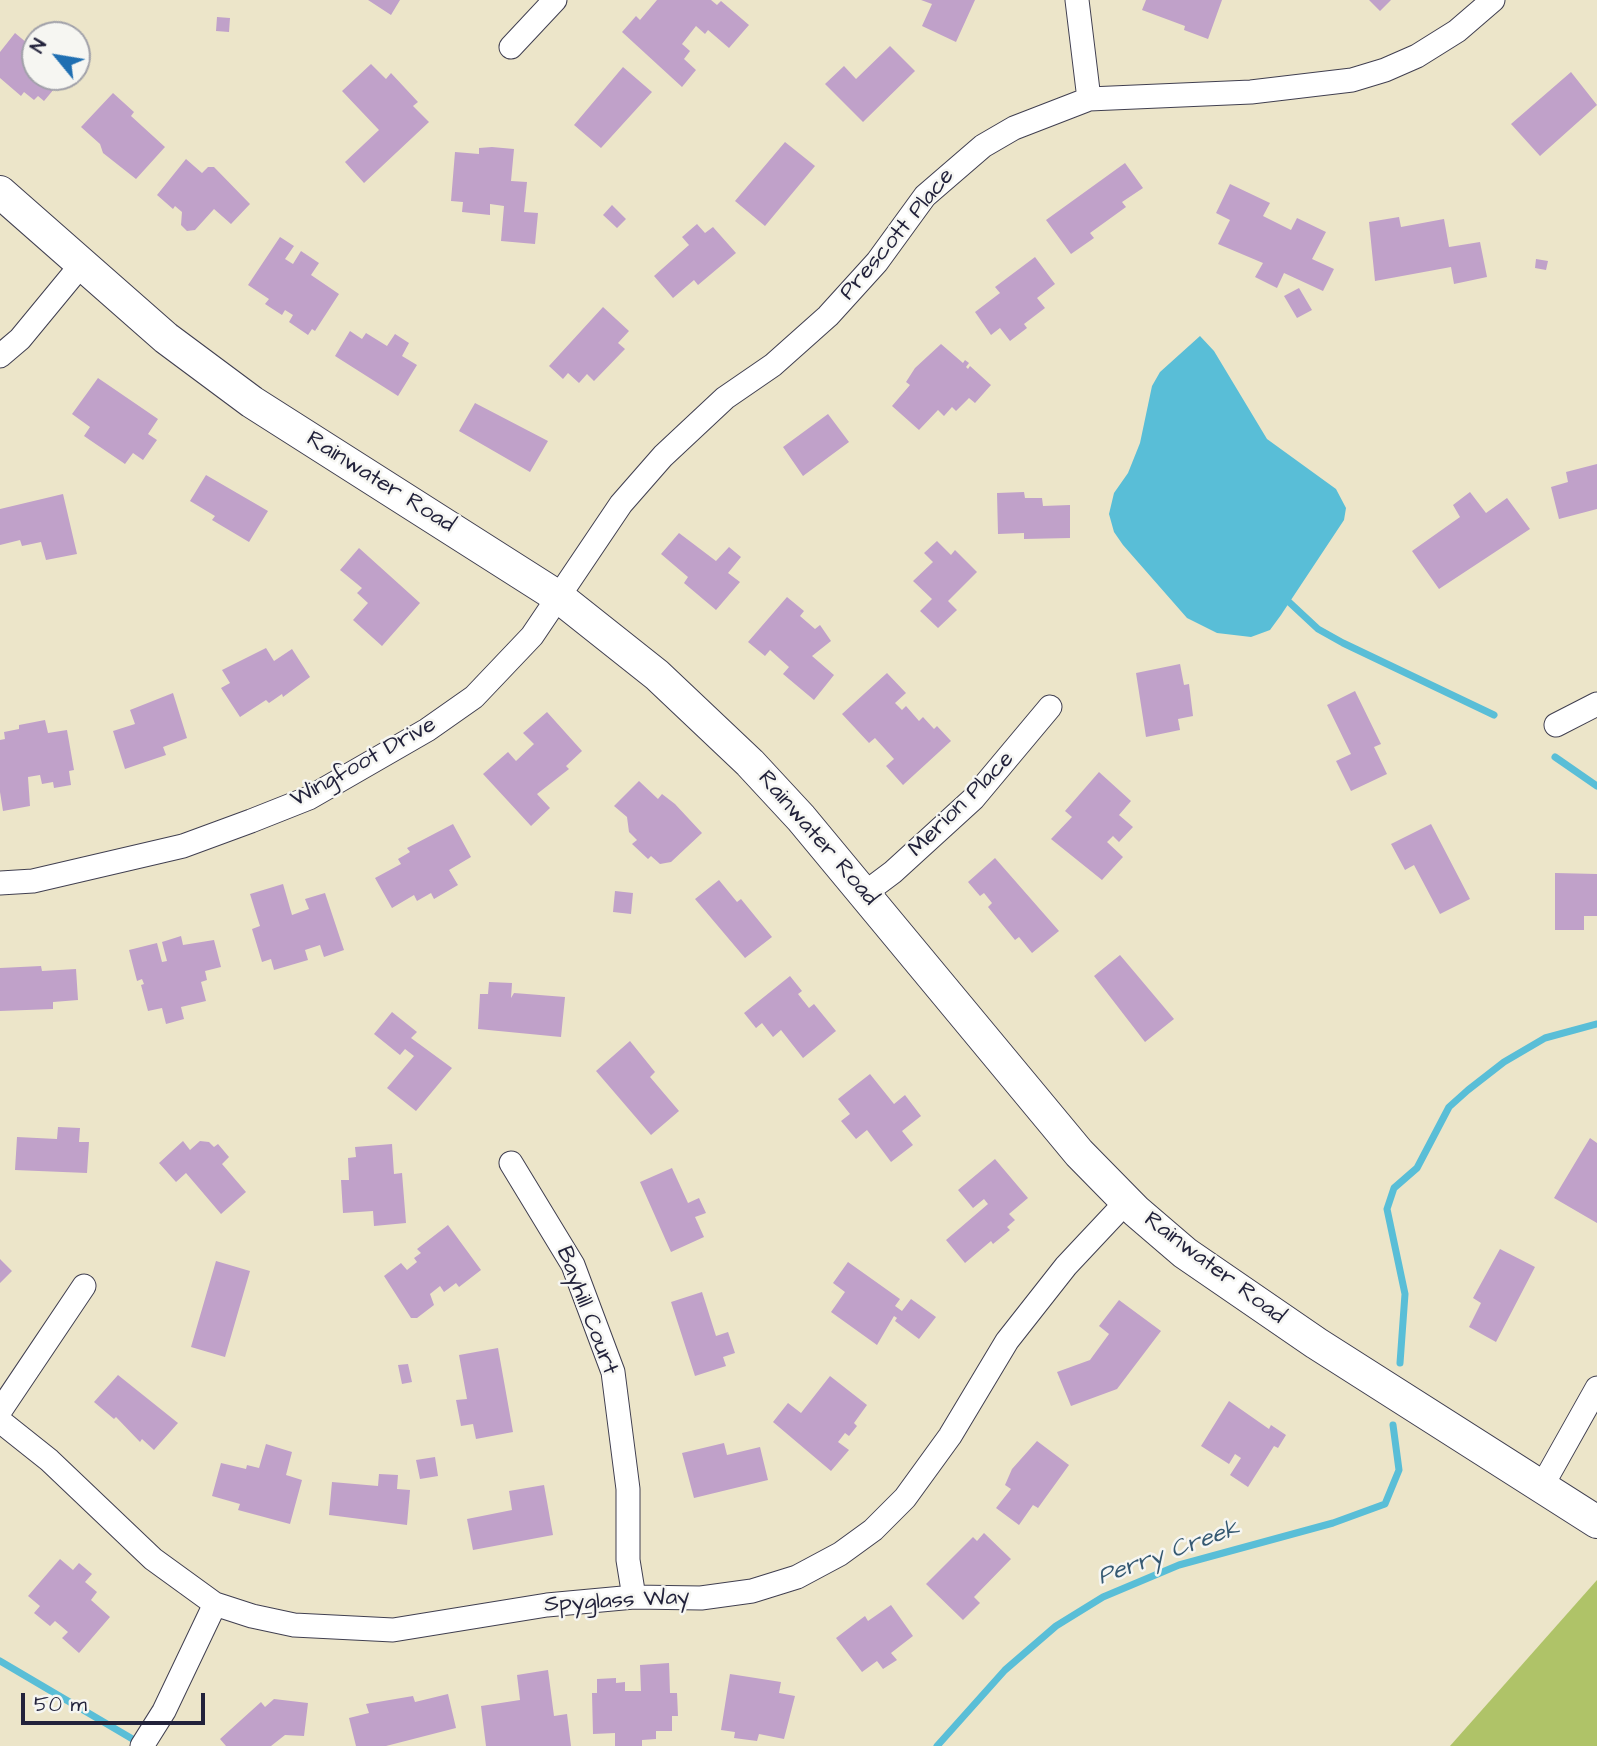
<!DOCTYPE html>
<html>
<head>
<meta charset="utf-8">
<style>
  body { margin:0 }
  #map { position:relative; width:1597px; height:1746px; overflow:hidden; background:#ece5c9; font-family:"Architects Daughter",sans-serif }
  canvas { display:block }
  .north { position:absolute; left:21px; top:21px; width:70px; height:70px; box-sizing:border-box; background:#f6f6f2; border:2px solid #a1a1a9; border-radius:50%; rotate:300deg; font-size:19px; font-weight:700; line-height:28px; text-align:center; color:#22223b }
  .north::after { content:''; display:block; margin:auto; width:24px; height:32px; background:#1f6fb2; clip-path:polygon(50% 0,100% 100%,50% 72%,0 100%) }
  .scale { position:absolute; left:21px; top:1693px; width:184px; height:32px; box-sizing:border-box; border:4px solid #22223b; border-top:0; padding-left:9px; font-size:21px; line-height:24px; white-space:nowrap; color:#22223b; -webkit-text-stroke:5px #f6f6f2; paint-order:stroke }
</style>
</head>
<body>
<div id="map">
<canvas width="1597" height="1746"></canvas>
<div class="north">N</div>
<div class="scale">50 m</div>
</div>
<script>
const context = document.querySelector('canvas').getContext('2d');
context.lineJoin = 'round';
function fillPath(path, color) { context.fillStyle = color; context.fill(path, 'evenodd'); }
const poly = rows => new Path2D(rows.map(r => 'M' + r).join(''));
function trace(path, color, width, dash) { context.strokeStyle = color; context.lineWidth = width; context.lineCap = dash ? 'butt' : 'round'; context.setLineDash(dash || []); context.stroke(path); }
function write(font, color, halo, rows, align = 'center') {
  context.font = font + ' "Architects Daughter",sans-serif'; context.lineWidth = 5; context.setLineDash([]); context.textBaseline = 'middle'; context.strokeStyle = halo; context.fillStyle = color; for (const [text, x, y, turn = 0] of rows) {
    context.save(); context.translate(x, y); context.rotate((+turn || 0) * Math.PI / 180); context.textAlign = isNaN(turn) ? turn : align; if (halo) context.strokeText(text, 0, 0); context.fillText(text, 0, 0); context.restore();
  }
}
const green = poly([
  [1597,1580,1597,1746,1450,1746]
]);
const water = poly([
  [1200,336,1214,351,1267,439,1336,489,1346,508,1344,520,1281,615,1270,630,1251,637,1217,633,1187,618,1123,545,1114,532,1109,514,1114,493,1128,473,1140,443,1152,386,1160,372]
]);
const stream = poly([
  [1289,602,1318,629,1343,643,1494,715],
  [1555,757,1597,786],
  [1400,1363,1405,1294,1387,1209,1394,1188,1417,1168,1449,1107,1468,1090,1504,1062,1545,1038,1597,1024],
  [0,1661,141,1744],
  [937,1746,1005,1670,1056,1626,1103,1597,1179,1565,1333,1523,1385,1504,1399,1470,1393,1425]
]);
const building = poly([
  [368,0,400,0,391,15],
  [657,0,711,0,717,5,721,1,749,25,729,48,708,30,705,34,696,26,682,44,690,51,684,59,696,70,682,87,622,32,636,16,640,20],
  [921,0,975,0,956,42,922,26,932,4],
  [1146,0,1222,0,1208,39,1184,30,1185,26,1142,10],
  [1369,0,1391,0,1380,11],
  [217,17,230,18,229,32,216,31],
  [38,31,44,35,35,35,35,77,64,77,44,101,38,96,34,100,24,92,21,96,0,78,0,52,15,33,27,43],
  [890,46,915,71,863,122,825,84,844,66,856,79],
  [371,64,386,79,391,73,418,102,413,106,429,122,364,183,345,162,379,130,342,91],
  [623,67,652,92,601,148,574,125],
  [1571,72,1597,105,1540,156,1511,124],
  [113,93,134,112,131,116,165,147,136,179,103,153,100,144,81,127],
  [785,142,815,166,765,226,735,201],
  [492,147,514,149,511,181,527,182,524,212,538,213,535,244,501,241,504,206,490,204,490,215,462,212,463,202,451,201,455,152,479,154,479,148],
  [186,159,202,173,208,167,214,167,250,204,231,224,214,209,195,230,187,231,181,225,182,212,175,206,173,209,157,195],
  [1125,163,1143,188,1122,202,1126,207,1090,233,1094,238,1071,254,1046,220],
  [1230,184,1270,203,1263,216,1291,230,1297,218,1326,232,1312,259,1334,269,1323,291,1284,273,1277,288,1255,277,1263,263,1218,244,1230,220,1216,213],
  [612,205,626,219,617,228,603,215],
  [1399,217,1401,227,1444,219,1449,247,1480,242,1487,277,1454,284,1451,267,1375,281,1369,222],
  [697,224,705,233,713,227,736,253,698,285,694,280,673,298,654,276,689,245,682,237],
  [280,237,294,246,285,259,293,264,301,251,319,263,311,275,339,294,315,331,312,329,308,335,289,322,293,315,285,310,282,315,265,304,269,299,248,285],
  [1035,257,1055,284,1037,298,1045,308,1024,324,1027,328,1010,341,1000,328,991,335,975,312,1000,293,995,287],
  [1536,259,1548,261,1546,270,1535,268],
  [1299,288,1312,310,1297,318,1284,296],
  [603,307,629,331,618,343,625,349,594,381,587,374,579,383,568,373,563,379,549,366],
  [350,331,362,339,366,333,387,346,395,334,409,343,402,356,417,365,398,396,335,356],
  [941,344,963,363,965,360,969,363,966,367,968,369,970,366,991,385,975,403,969,398,956,411,952,407,944,416,938,410,919,430,892,406,910,385,906,382,915,368],
  [98,378,158,419,148,434,157,440,143,460,133,453,125,464,84,436,90,427,72,414],
  [475,403,548,441,530,472,459,431],
  [828,414,849,442,803,476,783,447],
  [1597,464,1597,509,1559,519,1551,487,1568,482,1566,472],
  [206,475,268,511,249,542,212,520,215,516,190,501],
  [1024,492,1025,498,1042,498,1043,506,1070,505,1070,538,1024,539,1024,533,998,534,997,493],
  [1470,492,1486,513,1507,498,1530,529,1439,589,1412,551,1460,517,1453,505],
  [63,494,77,554,46,560,41,542,22,546,20,540,0,545,0,509],
  [679,533,716,561,729,547,741,557,728,573,740,582,716,610,684,583,688,577,661,554],
  [937,541,951,555,955,550,977,572,948,601,957,610,938,628,920,611,932,599,913,581,933,562,924,553],
  [359,548,420,603,382,646,353,620,368,603,357,593,362,588,340,570],
  [787,597,804,611,800,616,815,629,820,625,831,641,812,656,834,675,814,700,783,674,789,667,770,650,765,656,748,642],
  [266,648,274,661,292,649,310,677,283,697,282,694,269,703,266,700,240,717,221,688,230,683,222,670],
  [1180,664,1184,685,1189,684,1193,716,1178,719,1180,730,1146,737,1136,673],
  [887,673,906,693,895,703,902,710,906,706,919,721,923,717,934,729,937,726,951,741,903,785,886,766,894,759,875,738,869,743,842,714],
  [1355,691,1381,744,1374,747,1387,774,1351,791,1336,761,1351,754,1327,705],
  [173,693,187,738,163,747,166,755,125,769,113,731,135,724,130,710],
  [547,712,582,751,566,766,569,769,537,794,550,808,531,826,483,774,508,752,516,761,534,744,523,733],
  [45,720,48,733,67,730,74,770,69,771,71,785,54,788,53,782,42,784,40,775,28,777,30,806,3,811,0,792,0,740,5,739,4,732,19,729,19,725],
  [1099,772,1131,801,1119,815,1133,827,1119,842,1113,836,1107,842,1123,857,1102,880,1051,839,1072,817,1065,811],
  [639,781,658,799,662,794,675,804,702,833,671,862,660,864,651,856,648,859,632,844,637,840,629,832,627,817,614,806],
  [453,824,471,857,449,870,458,885,434,899,431,893,417,901,414,895,392,908,375,878,401,864,398,859,410,852,407,848],
  [1431,824,1470,899,1440,914,1414,865,1405,870,1391,844],
  [995,858,1059,931,1032,953,1019,937,1015,940,988,907,992,903,984,893,980,896,968,882],
  [1555,873,1597,874,1597,916,1584,916,1584,930,1555,930],
  [719,880,737,902,741,899,772,937,745,958,695,899],
  [283,884,292,915,309,909,305,899,325,893,344,950,324,957,320,945,305,950,308,960,274,970,271,959,262,962,252,929,260,926,250,894],
  [615,891,633,893,631,914,613,912],
  [181,936,183,945,214,940,221,967,205,971,207,980,201,982,206,1001,181,1007,184,1019,166,1024,162,1008,148,1011,141,985,144,984,142,979,137,981,129,950,157,943,162,962,167,961,162,942],
  [1120,955,1174,1019,1145,1042,1094,976],
  [41,966,42,971,76,969,78,1000,53,1002,53,1009,0,1011,0,968],
  [790,976,802,991,798,994,809,1008,814,1004,836,1031,803,1058,781,1030,773,1037,762,1023,756,1028,744,1013],
  [489,982,512,983,511,998,514,993,565,997,561,1037,478,1029,480,994,488,994],
  [392,1012,417,1032,411,1038,452,1068,416,1111,387,1088,414,1056,405,1049,400,1055,374,1034],
  [630,1041,655,1072,650,1077,679,1111,651,1135,596,1071],
  [870,1074,894,1104,905,1095,921,1116,902,1131,913,1145,891,1162,867,1130,856,1139,841,1121,850,1114,838,1099],
  [58,1127,80,1128,79,1142,89,1142,87,1173,15,1170,17,1137,57,1139],
  [1590,1138,1597,1143,1597,1223,1554,1198],
  [183,1141,190,1150,200,1141,209,1142,214,1147,218,1144,229,1157,222,1164,246,1192,221,1214,186,1173,176,1182,159,1163],
  [392,1144,394,1174,402,1173,406,1223,374,1226,373,1211,343,1213,341,1180,349,1180,348,1158,356,1157,355,1147],
  [995,1159,1028,1198,1009,1214,1015,1220,1007,1227,1010,1230,993,1244,991,1241,965,1263,946,1240,988,1204,984,1199,973,1208,958,1190],
  [672,1168,688,1203,699,1198,706,1213,695,1217,704,1237,671,1252,640,1182],
  [448,1225,481,1270,459,1287,456,1283,444,1292,440,1286,430,1294,434,1305,417,1318,411,1318,384,1276,401,1263,407,1270,417,1262,414,1258,421,1253,417,1249],
  [1500,1249,1535,1267,1496,1342,1469,1327,1481,1303,1473,1298],
  [0,1259,12,1271,0,1283],
  [216,1261,250,1271,225,1357,191,1347],
  [848,1262,900,1299,895,1306,902,1311,911,1299,936,1317,919,1339,895,1321,897,1318,894,1316,877,1345,831,1312,845,1292,833,1283],
  [702,1292,716,1336,728,1332,735,1353,723,1357,726,1366,695,1376,671,1302],
  [1119,1300,1161,1331,1117,1389,1071,1406,1057,1372,1090,1360,1109,1334,1099,1326],
  [498,1348,513,1432,476,1439,473,1424,461,1426,456,1400,467,1399,459,1355],
  [408,1364,412,1382,402,1384,398,1365],
  [118,1375,178,1423,154,1450,142,1439,140,1442,116,1417,114,1419,94,1402],
  [830,1376,867,1405,854,1423,857,1426,849,1436,845,1433,838,1442,849,1450,831,1471,773,1422,788,1403,801,1413],
  [1229,1401,1269,1429,1271,1425,1286,1435,1278,1448,1274,1446,1248,1487,1230,1475,1241,1458,1235,1454,1229,1464,1201,1446],
  [1037,1441,1069,1465,1038,1508,1033,1505,1019,1525,996,1508,1011,1489,1005,1485,1012,1469],
  [724,1443,727,1455,760,1447,768,1480,694,1498,682,1453],
  [266,1444,292,1452,286,1475,302,1480,290,1524,238,1510,240,1504,212,1496,221,1463,246,1469,247,1465,259,1468],
  [435,1457,438,1476,420,1479,416,1460],
  [379,1474,398,1475,397,1489,410,1490,407,1525,329,1515,332,1482,378,1486],
  [544,1485,553,1535,473,1550,467,1519,512,1510,509,1491],
  [984,1533,1011,1559,974,1597,980,1603,963,1620,926,1584,973,1537,977,1541],
  [60,1559,73,1570,79,1563,92,1574,85,1582,97,1592,91,1600,110,1617,79,1653,62,1638,68,1632,55,1621,50,1626,34,1613,40,1606,28,1596],
  [891,1605,913,1636,891,1653,897,1660,883,1669,877,1661,862,1672,836,1638,865,1616,868,1621],
  [669,1663,670,1693,677,1693,678,1716,672,1716,672,1731,656,1731,656,1739,642,1740,642,1746,615,1746,615,1733,593,1734,592,1693,597,1693,597,1679,616,1678,616,1683,625,1682,625,1691,641,1691,640,1665],
  [548,1670,554,1716,567,1714,571,1746,486,1746,481,1706,520,1700,517,1675],
  [730,1674,781,1682,779,1693,795,1696,784,1739,759,1734,757,1741,734,1738,735,1732,721,1730],
  [448,1694,456,1728,386,1746,356,1746,349,1718,369,1713,366,1704,413,1696,415,1702],
  [274,1699,308,1703,304,1736,285,1735,271,1746,226,1746,220,1739,261,1702,265,1707]
]);
const street = poly([
  [1077,0,1089,99],
  [511,47,555,0],
  [0,356,20,339,81,265],
  [1556,725,1597,704],
  [0,883,33,881,183,846,251,821,309,798,427,730,474,697,532,636,621,504,663,456,725,398,773,365,828,316,877,262,925,196,983,146,1014,128,1089,99,1251,92,1352,80,1385,70,1417,56,1457,31,1493,0],
  [865,893,893,872,973,799,1050,707],
  [511,1163,573,1265,613,1372,628,1489,628,1560,634,1597],
  [0,1411,84,1286],
  [0,1421,49,1460,153,1559,215,1604,252,1616,294,1625,393,1630,547,1605,634,1597,701,1598,752,1591,797,1577,840,1554,873,1530,905,1498,950,1436,1007,1341,1066,1266,1127,1201],
  [1542,1486,1597,1388],
  [142,1746,164,1711,215,1604]
]);
const secondary = poly([
  [0,192,166,338,252,402,560,598,657,675,750,763,801,818,1079,1153,1136,1211,1185,1253,1316,1343,1597,1522]
]);
const streetNames = [
  ["Prescott Place",898,235,-50],
  ["Rainwater Road",380,483,32],
  ["Wingfoot Drive",364,763,-29],
  ["Merion Place",962,805,-45],
  ["Rainwater Road",817,839,49],
  ["Rainwater Road",1214,1269,37],
  ["Bayhill Court",586,1311,69],
  ["Spyglass Way",617,1602,-3]
];
const waterNames = [
  ["Perry Creek",1169,1554,-20]
];
fillPath(green, '#afc368');
fillPath(water, '#59bed7');
trace(stream, '#59bed7', 7);
fillPath(building, '#c0a1c9');
trace(street, '#403f50', 25);
trace(secondary, '#403f50', 34);
trace(street, '#fff', 23);
trace(secondary, '#fff', 32);
write('23px', '#22223b', '#f6f6f2', streetNames);
write('italic 24px', '#355972', '#f6f6f2', waterNames);
</script>
</body>
</html>
